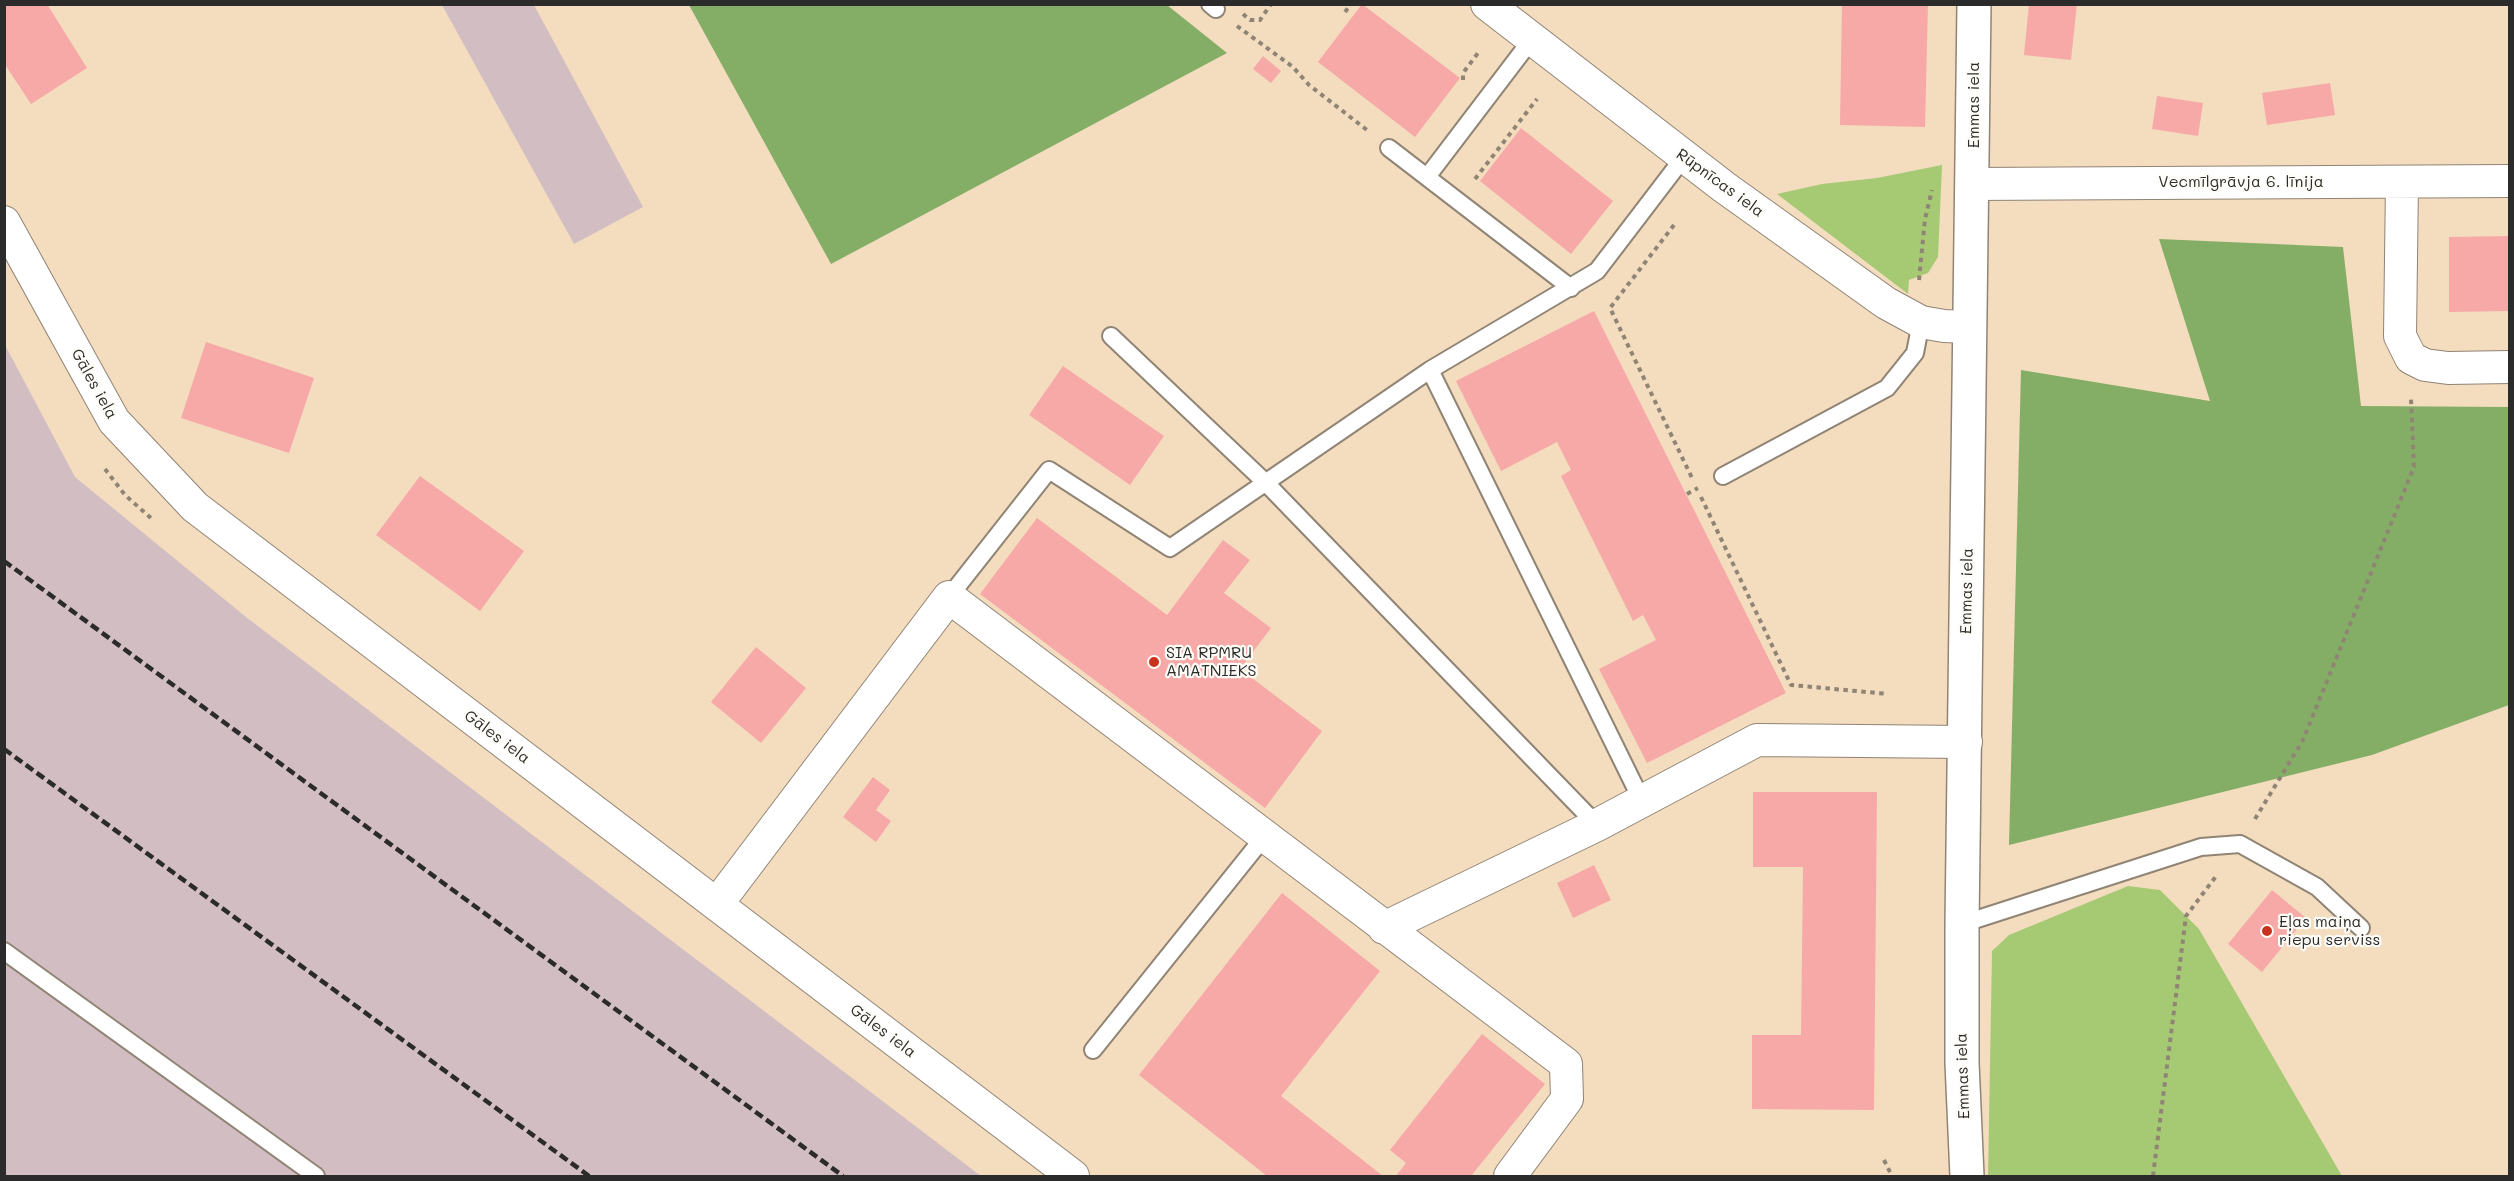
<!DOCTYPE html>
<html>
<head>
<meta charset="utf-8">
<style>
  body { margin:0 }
  #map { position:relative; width:2514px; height:1181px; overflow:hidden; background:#f4dcbf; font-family:Mali,sans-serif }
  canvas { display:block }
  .frame { position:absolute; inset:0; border:6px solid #2b2b2b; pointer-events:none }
</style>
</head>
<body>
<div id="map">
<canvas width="2514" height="1181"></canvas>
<div class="frame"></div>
</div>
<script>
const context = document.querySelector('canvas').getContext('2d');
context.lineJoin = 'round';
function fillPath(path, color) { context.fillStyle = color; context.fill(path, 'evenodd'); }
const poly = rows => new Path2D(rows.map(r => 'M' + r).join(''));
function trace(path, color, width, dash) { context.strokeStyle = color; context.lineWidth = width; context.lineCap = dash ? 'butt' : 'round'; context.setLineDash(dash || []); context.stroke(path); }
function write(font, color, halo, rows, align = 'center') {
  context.font = font + ' Mali,sans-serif'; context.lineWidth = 4.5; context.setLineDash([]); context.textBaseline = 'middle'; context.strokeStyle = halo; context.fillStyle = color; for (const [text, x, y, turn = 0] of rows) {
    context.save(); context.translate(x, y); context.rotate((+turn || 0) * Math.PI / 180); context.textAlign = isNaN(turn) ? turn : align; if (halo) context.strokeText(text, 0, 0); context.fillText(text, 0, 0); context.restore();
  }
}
const industrial = poly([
  [442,5,534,5,643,207,574,244],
  [4,343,75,477,246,617,981,1176,5,1176]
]);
const green = poly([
  [1942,165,1938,257,1928,273,1909,280,1908,294,1777,194,1822,184,1877,178],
  [2128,886,2160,890,2199,929,2342,1176,1988,1176,1992,951,2009,935]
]);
const forest = poly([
  [689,5,1167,5,1227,53,831,264],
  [2159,239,2343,247,2361,406,2509,407,2509,705,2372,755,2009,845,2021,370,2210,401]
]);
const building = poly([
  [4,4,47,4,87,68,31,104,4,63],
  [1362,4,1460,78,1415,137,1318,62],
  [1842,4,1928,4,1925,127,1840,125],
  [2029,4,2077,4,2071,60,2024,55],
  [1263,56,1281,71,1271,83,1253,69],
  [2330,83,2335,115,2267,125,2262,93],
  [2157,96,2203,103,2198,136,2152,129],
  [1521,128,1613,201,1571,254,1480,181],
  [2510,236,2510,311,2449,312,2449,237],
  [1594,311,1786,693,1647,763,1599,669,1656,640,1643,615,1633,621,1561,476,1571,470,1557,442,1501,471,1456,381],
  [206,342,314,378,289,453,181,418],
  [1063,366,1164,436,1130,485,1029,415],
  [420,476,524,551,480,611,376,535],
  [1037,518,1167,615,1223,540,1250,560,1224,593,1271,628,1240,669,1322,731,1265,808,980,594],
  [756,647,806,688,761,743,711,702],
  [873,777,890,790,876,810,891,821,876,842,843,817],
  [1753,792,1877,792,1874,1110,1752,1109,1752,1035,1801,1035,1803,867,1753,867],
  [1594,865,1611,900,1573,918,1557,883],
  [2272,890,2306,918,2262,972,2228,944],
  [1282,893,1380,971,1281,1096,1383,1176,1267,1176,1139,1075],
  [1482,1034,1545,1084,1471,1176,1396,1176,1406,1163,1390,1150]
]);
const path = poly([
  [1345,12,1351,4],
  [1243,14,1250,20,1260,20,1271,4],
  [1237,26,1293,67,1309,85,1367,130],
  [1463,80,1463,73,1478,53],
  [1475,179,1537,99],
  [1674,225,1610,308,1693,480],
  [1919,280,1925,219,1932,190],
  [105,469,125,495,153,520],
  [1687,494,1698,488],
  [1701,497,1791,685,1888,694],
  [2255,819,2303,740,2414,467,2411,399],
  [1884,1160,1892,1176],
  [2153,1176,2186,916,2217,875]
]);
const lane = poly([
  [1210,4,1216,9],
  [1389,148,1571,288],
  [1427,177,1532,39],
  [1111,336,1266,483,1597,825],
  [1430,370,1642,801],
  [1723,476,1887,388,1915,353,1921,322],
  [949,597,1049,470,1170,548,1430,370,1597,271,1684,157],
  [1962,924,2201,847,2240,844,2317,887,2361,928],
  [4,951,316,1176],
  [1093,1050,1264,837]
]);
const street = poly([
  [1487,4,1724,187,1886,303,1921,322,1944,326,1970,327],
  [2402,182,2400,336,2411,358,2425,365,2448,368,2510,367],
  [1973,184,2510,181],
  [4,222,114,421,195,507,1073,1176],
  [717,904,949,597,1566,1064,1567,1099,1510,1176],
  [1384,928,1597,825,1757,740,1966,742]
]);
const secondary = poly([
  [1967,1176,1962,1063,1962,924,1974,4]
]);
const rail = poly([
  [4,561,843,1176],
  [4,749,589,1176]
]);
const markers = [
  [1154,662,6,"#c8321e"],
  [2267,931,6,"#c8321e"]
];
const streetNames = [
  ["Emmas iela",1974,105,-90],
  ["Vecmīlgrāvja 6. līnija",2241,182],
  ["Rūpnīcas iela",1720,183,36],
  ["Gāles iela",94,384,61],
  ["Emmas iela",1967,591,-89],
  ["Gāles iela",497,737,37],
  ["Gāles iela",883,1031,37],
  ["Emmas iela",1963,1076,-92]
];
const poiNames = [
  ["SIA RPMRU",1166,653],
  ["AMATNIEKS",1166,671],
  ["Eļas maiņa",2279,922],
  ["riepu serviss",2279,940]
];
fillPath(industrial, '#d2bec2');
fillPath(green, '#a6ca74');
fillPath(forest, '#84ae66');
fillPath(building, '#f6a9a7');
trace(lane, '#908475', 20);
trace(street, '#908475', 34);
trace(secondary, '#908475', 36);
trace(path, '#908475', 4, [4.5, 4.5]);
trace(lane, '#fff', 16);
trace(street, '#fff', 32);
trace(secondary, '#fff', 33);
trace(rail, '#2b2b2b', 4.5, [9, 4.5]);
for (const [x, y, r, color] of markers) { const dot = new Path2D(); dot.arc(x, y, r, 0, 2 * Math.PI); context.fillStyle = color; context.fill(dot); trace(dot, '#fdfcf7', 2); }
write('16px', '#2b2b2b', '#fdfcf7', streetNames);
write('16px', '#2b2b2b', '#fdfcf7', poiNames, 'left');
</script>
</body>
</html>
